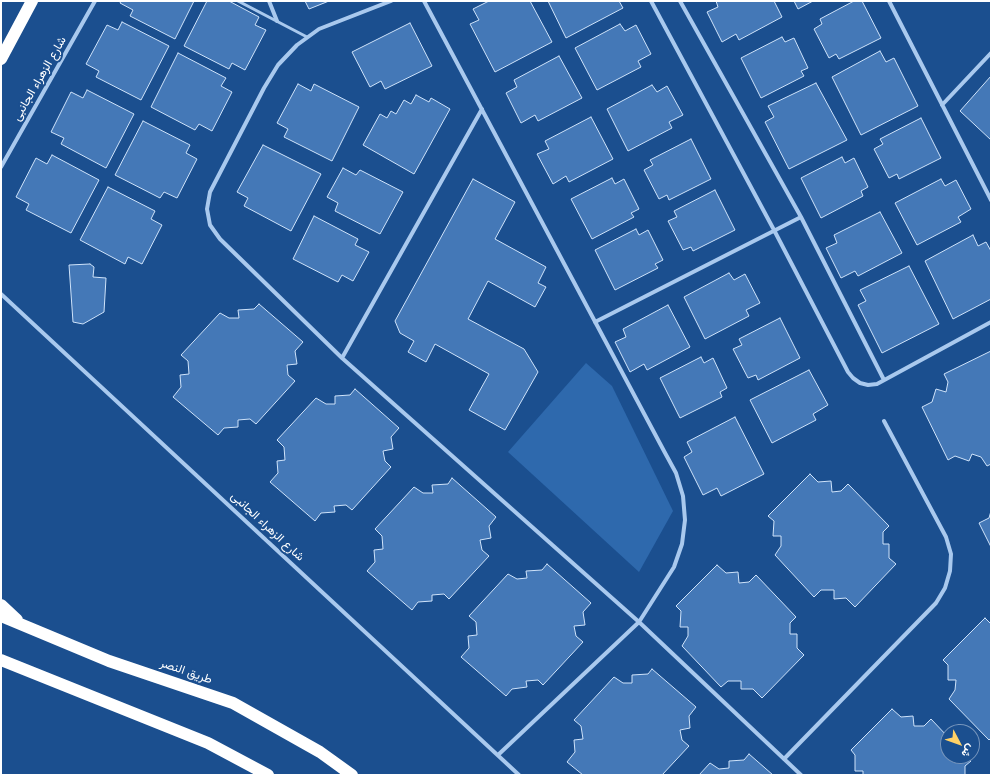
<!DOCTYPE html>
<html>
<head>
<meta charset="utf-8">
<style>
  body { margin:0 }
  #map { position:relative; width:992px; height:776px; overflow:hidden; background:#1b4f8f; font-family:Jost,Vazirmatn,sans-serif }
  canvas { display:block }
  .frame { position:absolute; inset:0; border:2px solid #fff; pointer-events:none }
  .north { position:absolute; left:940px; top:724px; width:40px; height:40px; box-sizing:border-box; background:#1b4f8f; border:1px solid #7695bc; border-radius:50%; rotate:131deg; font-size:11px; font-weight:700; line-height:16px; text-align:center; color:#fff }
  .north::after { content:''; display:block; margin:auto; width:14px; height:18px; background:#ffd166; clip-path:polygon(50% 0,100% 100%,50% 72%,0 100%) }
</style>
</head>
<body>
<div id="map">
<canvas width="992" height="776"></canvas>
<div class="frame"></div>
<div class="north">ش</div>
</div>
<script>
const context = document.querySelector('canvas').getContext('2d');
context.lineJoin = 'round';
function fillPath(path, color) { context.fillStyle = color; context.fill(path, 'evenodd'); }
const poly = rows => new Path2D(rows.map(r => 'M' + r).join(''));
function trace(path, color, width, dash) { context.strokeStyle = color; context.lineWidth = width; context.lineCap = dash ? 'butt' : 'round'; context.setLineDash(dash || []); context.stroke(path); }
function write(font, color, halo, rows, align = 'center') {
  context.font = font + ' Jost,Vazirmatn,sans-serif'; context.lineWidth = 4; context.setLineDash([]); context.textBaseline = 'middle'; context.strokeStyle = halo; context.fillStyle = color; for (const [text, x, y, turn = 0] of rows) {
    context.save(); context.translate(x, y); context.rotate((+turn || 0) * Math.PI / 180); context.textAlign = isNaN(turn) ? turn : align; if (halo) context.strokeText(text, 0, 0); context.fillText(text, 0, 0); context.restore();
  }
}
const green = poly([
  [586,363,612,386,673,511,639,572,508,452]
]);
const building = poly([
  [121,1,194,1,175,39,130,16,133,10,120,3,121,1],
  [207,1,229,1,259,17,255,25,266,30,245,70,232,63,229,69,184,46,207,1],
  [305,1,329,1,309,9,305,1],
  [489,1,530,1,552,42,495,72,470,24,479,20,473,9,489,1],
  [548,1,619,1,623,8,566,38,548,1],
  [716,1,774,1,782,17,739,40,736,34,722,42,707,12,718,7,716,1],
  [794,1,813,1,798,9,794,1],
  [854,1,862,1,881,38,839,59,836,54,829,58,814,29,822,24,820,19,854,1],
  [122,22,169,46,141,100,96,77,99,71,86,64,107,25,118,30,122,22],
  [410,23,432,66,385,89,381,81,370,87,352,52,410,23],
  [620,24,625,31,636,25,651,54,638,61,641,67,597,90,575,48,620,24],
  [782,37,785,42,794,38,808,68,801,71,804,76,761,98,741,58,782,37],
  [880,51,886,62,894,58,918,106,861,135,832,77,880,51],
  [178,53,226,78,221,86,232,92,212,131,199,124,195,130,151,107,178,53],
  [559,56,582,98,538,121,535,115,521,123,506,93,517,87,514,80,559,56],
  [991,76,991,140,960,111,991,76],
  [816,83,847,140,789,169,765,122,774,117,768,106,816,83],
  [298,84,311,91,314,84,359,107,332,161,284,137,288,129,277,123,298,84],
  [652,85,657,92,667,86,683,115,669,122,672,128,628,151,607,109,652,85],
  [87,90,134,114,106,168,61,144,64,138,51,132,71,92,83,98,87,90],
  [416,95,429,102,431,98,450,109,414,174,363,145,380,114,387,118,391,111,396,114,404,100,411,104,416,95],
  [591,117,613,159,569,182,566,176,553,184,537,154,549,149,545,141,591,117],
  [921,118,941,158,899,179,897,174,889,178,874,149,883,144,880,139,921,118],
  [143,121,190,145,186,153,197,159,177,198,164,192,160,198,115,175,143,121],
  [691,139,711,179,669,200,667,195,659,199,644,170,653,165,650,160,691,139],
  [263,145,321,174,291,231,244,206,248,198,237,192,263,145],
  [52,155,99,180,71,233,26,210,29,204,16,197,36,158,47,164,52,155],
  [842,157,845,163,854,158,868,187,861,191,863,196,821,218,801,178,842,157],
  [343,168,356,175,360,170,403,192,380,234,335,211,338,203,327,197,343,168],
  [612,178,615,184,624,179,639,209,631,213,634,217,592,239,571,199,612,178],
  [473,179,515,202,495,239,546,267,538,283,546,287,535,307,488,281,468,319,524,349,538,372,505,430,469,410,489,374,435,344,426,362,408,352,414,341,400,333,395,321,473,179],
  [941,179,945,186,956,180,971,209,958,217,961,222,917,245,895,203,941,179],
  [108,187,155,211,151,219,162,225,142,264,128,257,125,264,80,240,108,187],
  [715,190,735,230,693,251,691,247,683,250,668,221,677,217,674,211,715,190],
  [880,212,902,253,858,276,855,271,841,278,826,248,837,243,834,235,880,212],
  [314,216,358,239,355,245,369,252,353,281,342,275,338,282,293,259,314,216],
  [636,229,639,235,648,230,663,260,655,264,658,268,615,290,595,250,636,229],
  [973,235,978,246,986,242,991,251,991,299,953,319,925,261,973,235],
  [90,264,94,267,93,277,106,278,104,312,83,324,73,322,69,265,90,264],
  [909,266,939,324,882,353,858,305,866,301,860,290,909,266],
  [729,273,734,280,745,274,760,303,746,310,749,316,705,339,684,297,729,273],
  [259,304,303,342,295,351,297,364,287,365,288,375,295,381,256,424,250,419,238,420,238,427,224,428,218,435,173,397,181,387,180,375,189,374,188,361,181,355,220,313,229,318,239,318,238,310,254,309,259,304],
  [668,305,690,347,647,370,644,364,630,372,615,342,626,337,623,329,668,305],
  [780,318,800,358,758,380,756,375,748,378,733,349,742,345,739,339,780,318],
  [991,351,991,464,987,466,981,457,972,454,969,461,955,456,948,460,922,407,932,402,936,389,946,392,948,382,944,374,991,351],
  [701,357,704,363,713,358,727,388,720,392,722,397,680,418,660,378,701,357],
  [809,370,828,405,813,414,816,420,772,443,750,400,809,370],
  [355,389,399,428,391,437,393,449,383,451,385,461,391,467,352,510,346,505,334,506,335,512,321,513,315,521,270,482,278,473,277,461,285,460,284,447,277,440,316,398,326,404,335,404,335,396,350,395,355,389],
  [735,417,764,474,721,496,717,488,703,495,684,457,692,452,687,442,735,417],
  [810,474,818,482,831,481,832,492,841,491,848,484,889,526,883,532,883,544,889,544,889,558,896,564,855,607,846,598,834,599,834,590,821,590,814,597,775,555,781,546,781,536,773,536,774,521,768,516,810,474],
  [452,478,496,517,489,526,491,538,480,540,482,550,489,556,449,599,444,594,432,595,432,601,418,602,412,610,367,571,375,562,374,550,383,549,382,536,375,529,414,487,423,493,433,493,432,485,448,484,452,478],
  [991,511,991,547,979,523,989,518,991,511],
  [547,564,591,603,583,612,585,625,574,626,576,636,583,642,543,685,538,680,526,681,527,687,512,689,506,696,461,657,469,648,468,636,477,635,476,622,469,616,508,574,517,579,527,578,526,571,542,570,547,564],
  [717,565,726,573,738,572,739,583,749,582,756,575,796,617,790,623,790,634,797,634,797,648,804,655,762,698,753,689,741,689,741,681,728,681,721,687,682,646,688,636,688,627,680,627,681,611,676,606,717,565],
  [985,618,991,624,991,738,989,740,949,699,955,690,956,680,948,680,948,665,943,660,985,618],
  [652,669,696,707,689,716,690,728,680,730,682,740,689,746,662,775,583,775,567,762,575,752,574,740,583,739,581,726,574,720,614,677,623,683,632,683,632,675,648,674,652,669],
  [892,709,901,717,913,716,914,726,924,726,931,719,948,737,948,756,966,756,971,761,965,766,965,775,863,775,863,771,855,771,855,755,851,750,892,709],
  [749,754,773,775,699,775,710,763,719,769,729,768,729,761,744,760,749,754]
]);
const lane = poly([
  [238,1,307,37]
]);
const street = poly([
  [269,1,277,21],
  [391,1,319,29,297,45,278,65,264,88,210,192,207,209,210,225,220,239,342,358,639,622,801,775],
  [424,1,664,451,676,473,683,496,685,520,682,544,674,567,639,622,498,755],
  [651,1,774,230,848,372,853,378,860,383,868,385,877,384,991,322],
  [680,1,801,217,884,380],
  [889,1,991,200],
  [942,105,991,53],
  [1,167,95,1],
  [1,294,519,775],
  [595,322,801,217],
  [342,358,482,109],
  [784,759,936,603,945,588,950,571,951,554,946,537,884,421]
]);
const highway = poly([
  [1,59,32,1],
  [1,605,17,620],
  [1,616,109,661,233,703,320,752,352,775],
  [1,660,208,743,268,775]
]);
const streetNames = [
  ["شارع الزهراء الجانبى",40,79,-60],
  ["شارع الزهراء الجانبى",267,527,43],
  ["طريق النصر",186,672,19]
];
fillPath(green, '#2e69ad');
fillPath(building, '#4478b7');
trace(building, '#cfe3fa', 1);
trace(lane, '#a9c9ee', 3);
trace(street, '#a9c9ee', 4);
trace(highway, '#fff', 12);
write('12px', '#fff', '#1b4f8f', streetNames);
</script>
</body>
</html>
